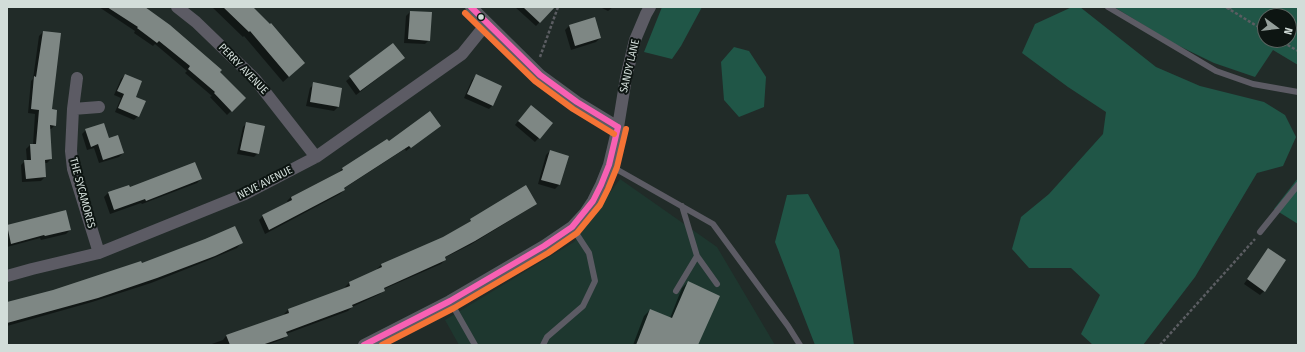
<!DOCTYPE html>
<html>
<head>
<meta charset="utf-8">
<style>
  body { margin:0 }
  #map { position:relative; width:1305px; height:352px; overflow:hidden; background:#212b28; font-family:"Fira Sans Condensed",sans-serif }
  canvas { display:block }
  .frame { position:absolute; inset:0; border:8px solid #d2ddd9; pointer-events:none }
  .north { position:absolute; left:1257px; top:8px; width:40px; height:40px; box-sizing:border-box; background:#0d1512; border:1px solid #5c6562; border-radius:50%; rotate:105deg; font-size:11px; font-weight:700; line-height:16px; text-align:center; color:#d2ddd9 }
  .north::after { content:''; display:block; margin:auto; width:14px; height:18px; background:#949f9b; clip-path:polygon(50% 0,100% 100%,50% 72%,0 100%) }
</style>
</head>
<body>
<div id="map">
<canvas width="1305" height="352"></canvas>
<div class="frame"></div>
<div class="north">N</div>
</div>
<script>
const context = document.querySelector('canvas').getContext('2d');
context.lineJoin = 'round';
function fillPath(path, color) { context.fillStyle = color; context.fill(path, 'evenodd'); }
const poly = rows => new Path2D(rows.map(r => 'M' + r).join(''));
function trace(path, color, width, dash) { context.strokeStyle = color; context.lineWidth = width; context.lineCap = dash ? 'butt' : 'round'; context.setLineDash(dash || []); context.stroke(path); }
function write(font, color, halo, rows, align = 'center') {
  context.font = font + ' "Fira Sans Condensed",sans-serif'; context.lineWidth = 4; context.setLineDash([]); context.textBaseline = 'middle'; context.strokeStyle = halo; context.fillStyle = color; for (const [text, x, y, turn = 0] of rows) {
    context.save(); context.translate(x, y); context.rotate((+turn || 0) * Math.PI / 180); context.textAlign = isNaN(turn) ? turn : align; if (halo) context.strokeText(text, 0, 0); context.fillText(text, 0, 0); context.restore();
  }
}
const built = poly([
  [620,179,717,247,775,345,459,345,445,320,574,242]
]);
const green = poly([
  [662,7,702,7,681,46,672,59,644,52],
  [1072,7,1080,7,1156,67,1200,86,1264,102,1285,115,1296,137,1283,166,1257,173,1195,277,1143,345,1093,345,1081,334,1100,295,1071,268,1029,268,1012,249,1021,217,1049,194,1103,134,1106,112,1068,87,1022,53,1035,24],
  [1114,7,1298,7,1298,65,1273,50,1255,77,1214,63,1175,44],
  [1265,16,1289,16,1289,40,1265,40],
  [734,47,749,51,766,77,764,107,739,117,724,100,721,62],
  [1298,178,1298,224,1274,209],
  [808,194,839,250,854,345,815,345,775,242,787,195]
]);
const shadow = poly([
  [99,7,141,7,219,72,244,98,227,115,210,97,212,96,185,73,187,71,155,44,153,46,134,33,135,31],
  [212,7,251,7,304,63,283,82,244,36,243,37],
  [515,7,548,7,551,10,536,26],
  [600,7,613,7,608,11],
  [410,12,429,40,425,44,404,43,406,16],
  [594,18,600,38,596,42,571,50,565,30,569,26],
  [43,32,51,110,55,125,51,129,49,129,51,159,47,163,44,163,45,177,41,181,22,182,21,165,25,161,27,161,26,149,30,145,33,145,35,114,28,113,31,81,33,79,39,36],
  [393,44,399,62,356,95,346,81],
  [125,75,134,97,138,116,134,120,115,112,121,98,114,95,121,79],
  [476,76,493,105,489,109,464,98,472,80],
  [314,84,338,107,334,111,306,106,310,88],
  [527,110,552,123,535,142,515,125],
  [247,123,258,153,254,157,237,154,243,127],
  [439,126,406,151,405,149,343,189,344,190,340,194,265,234,259,220,263,216,288,203,287,201,291,197,339,172,343,168,388,142],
  [86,130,109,139,123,153,119,157,99,163,94,148,87,150,82,134],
  [550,151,567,157,559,185,555,189,538,184,546,155],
  [201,179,197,183,142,204,141,203,110,214,104,197,108,193,129,186,130,189],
  [526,187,536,203,532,207,470,245,444,258,445,260,441,264,384,289,380,294,352,307,348,311,286,334,287,335,283,339,267,345,209,345,223,340,226,336,285,315,284,314,288,310,346,288,345,287,349,283,378,270,377,269,381,265,443,238],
  [65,211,70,230,66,234,41,240,40,238,7,247,7,226],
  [241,243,237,248,209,260,151,283,92,302,7,326,7,303,54,291,142,265],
  [1268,249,1264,291,1260,295,1244,284],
  [688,282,697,345,633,345,644,316,650,310,670,318,682,288]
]);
const building = poly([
  [107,7,145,7,170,25,222,70,220,72,246,98,232,112,214,93,215,92,188,69,190,66,159,41,157,43,137,28,138,27],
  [223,7,253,7,270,24,271,23,305,63,289,77,250,31,249,32],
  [523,7,555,7,540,23],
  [410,11,432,12,430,41,408,39],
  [595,17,601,38,575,46,569,25],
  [43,31,61,33,52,109,57,110,56,126,50,125,52,159,45,160,46,177,26,179,24,160,31,160,30,144,36,144,39,110,31,109,34,76,36,77],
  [393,43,405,58,360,91,349,76],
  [125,74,142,81,136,97,146,101,139,117,118,108,124,94,117,91],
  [476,74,502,86,493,106,467,94],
  [313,82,342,88,339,107,310,102],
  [531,105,553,123,540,139,518,121],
  [430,111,441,126,411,148,409,146,344,188,345,190,269,230,262,215,292,200,291,197,343,170,342,168,387,139,389,141],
  [246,122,265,126,259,154,240,150],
  [104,123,109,138,118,135,124,153,103,160,98,144,91,147,85,129],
  [550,150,569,156,560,185,541,180],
  [195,162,202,179,146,201,145,199,114,210,108,192,129,185,130,187],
  [526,185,537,204,475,241,445,257,446,260,384,288,385,291,352,305,353,307,286,332,288,336,262,345,230,345,226,335,289,313,288,309,350,286,349,282,382,267,381,264,443,237,471,221,470,219],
  [66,210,71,230,45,236,44,235,11,244,7,225],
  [235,226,243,243,215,256,157,278,98,298,7,323,7,302,53,290,141,261,142,263,205,239],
  [1268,248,1286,260,1265,292,1247,279],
  [688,281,720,296,698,345,636,345,650,309,672,318]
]);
const path = poly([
  [1226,7,1229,9],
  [1231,7,1229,9,1265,31],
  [1279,40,1298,51],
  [540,57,558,7],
  [1160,345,1255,239]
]);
const service = poly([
  [1108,7,1216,71,1253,84,1298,92],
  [609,165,713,224,788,326,800,345],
  [682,206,697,256,717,284],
  [1260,232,1298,185],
  [676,291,697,256],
  [450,301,475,345],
  [543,345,547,337,583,306,595,281,589,253,572,227]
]);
const minor = poly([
  [177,7,196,22,255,79,316,157],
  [471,7,540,75,577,102,618,127],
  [99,107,73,109,71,151,73,169,99,253],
  [73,109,77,78],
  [7,276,32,269,99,253,245,194,316,157,462,54,487,23],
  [364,345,450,301,544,246,572,227,585,213,593,201,601,185,609,165,618,127,626,78,635,40,646,14,650,7]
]);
const bus1 = poly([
  [471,7,540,75,577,102,618,127],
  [364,345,450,301,544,246,572,227,593,201,601,185,609,165,618,127]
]);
const bus2 = poly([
  [465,13,535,81,573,109,614,134],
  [382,345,454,308,548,253,577,233,600,205,608,189,617,167,626,129]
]);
const markers = [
  [481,17,3.5,"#d2ddd9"]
];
const streetNames = [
  ["SANDY LANE",630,66,-77],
  ["PERRY AVENUE",243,69,46],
  ["NEVE AVENUE",265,183,-27],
  ["THE SYCAMORES",82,193,75]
];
fillPath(built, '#1e372f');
fillPath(green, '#205647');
fillPath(shadow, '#0007');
fillPath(building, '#7e8784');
trace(path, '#5b5d62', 2.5, [3, 2]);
trace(service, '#5c5b64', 6);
trace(minor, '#5c5b64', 12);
trace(bus1, '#f860b3', 6);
trace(bus2, '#f57335', 6);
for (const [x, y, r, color] of markers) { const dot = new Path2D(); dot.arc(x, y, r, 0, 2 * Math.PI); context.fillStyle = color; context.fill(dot); trace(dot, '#0d1512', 1.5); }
write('11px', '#d2ddd9', '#0d1512', streetNames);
</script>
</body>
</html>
